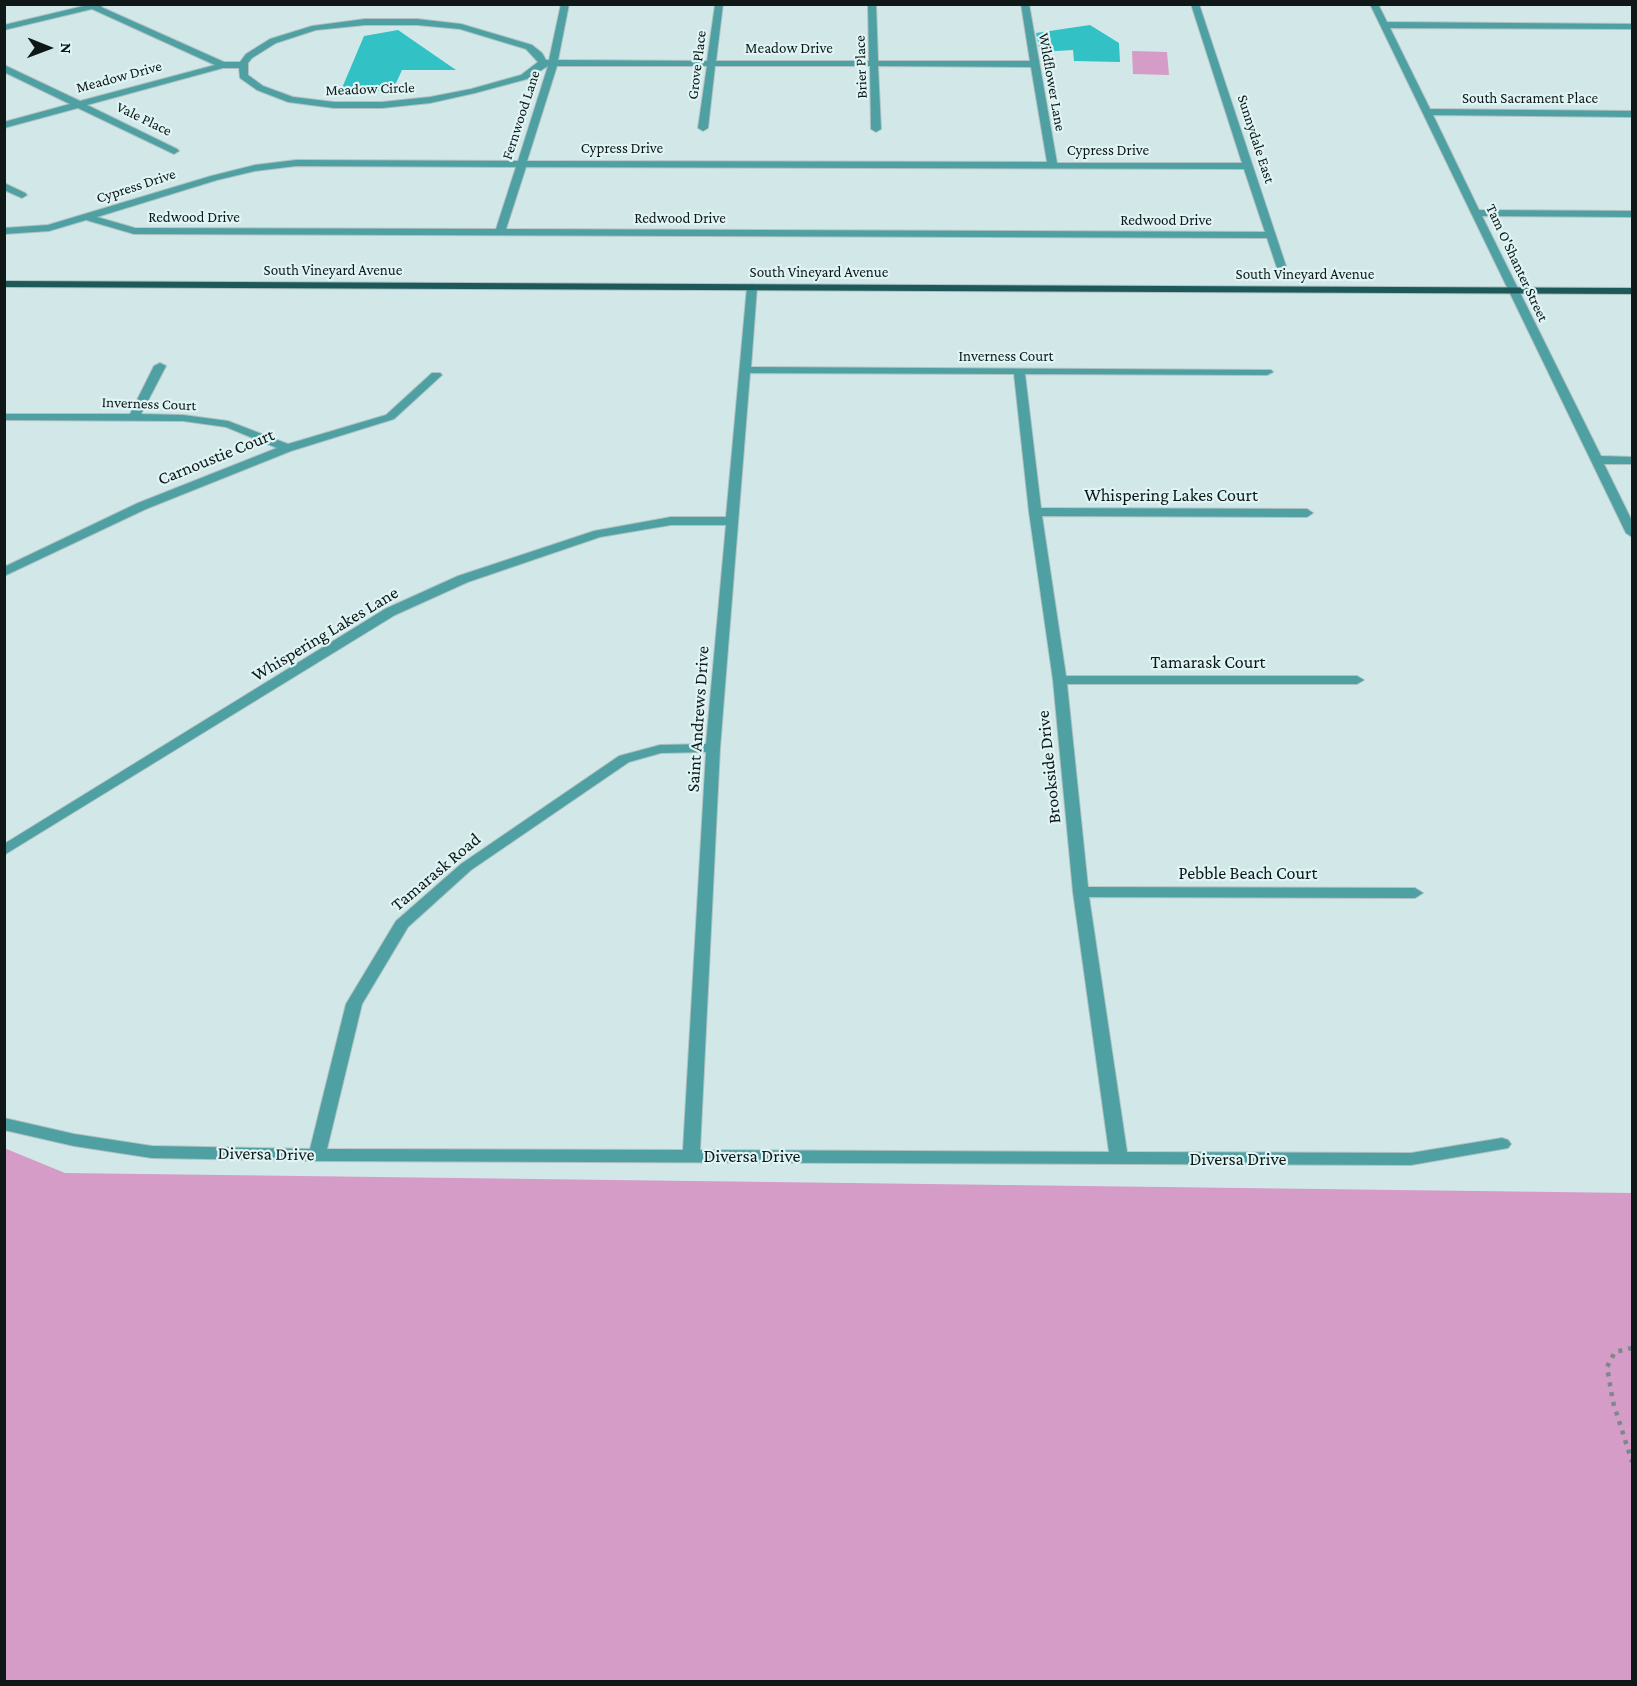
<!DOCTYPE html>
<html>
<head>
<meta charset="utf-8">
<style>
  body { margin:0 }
  #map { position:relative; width:1637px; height:1686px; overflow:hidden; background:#d2e7e7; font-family:"Crimson Pro",serif }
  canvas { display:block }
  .frame { position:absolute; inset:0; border:6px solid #0f1717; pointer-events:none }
  .north { position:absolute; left:18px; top:18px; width:60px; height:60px; -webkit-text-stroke:4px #dff4f4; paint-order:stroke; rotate:91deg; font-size:16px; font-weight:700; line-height:24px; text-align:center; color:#0f1717 }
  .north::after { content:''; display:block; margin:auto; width:21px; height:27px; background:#0f1717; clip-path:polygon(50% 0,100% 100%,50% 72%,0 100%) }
</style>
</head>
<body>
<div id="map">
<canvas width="1637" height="1686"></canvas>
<div class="frame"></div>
<div class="north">N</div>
</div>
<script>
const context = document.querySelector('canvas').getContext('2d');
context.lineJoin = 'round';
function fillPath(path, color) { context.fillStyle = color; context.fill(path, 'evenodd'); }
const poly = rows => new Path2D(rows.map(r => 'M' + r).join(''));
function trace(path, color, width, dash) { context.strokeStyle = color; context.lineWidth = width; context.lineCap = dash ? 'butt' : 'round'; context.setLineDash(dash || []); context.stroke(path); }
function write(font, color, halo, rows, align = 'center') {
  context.font = font + ' "Crimson Pro",serif'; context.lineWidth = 4.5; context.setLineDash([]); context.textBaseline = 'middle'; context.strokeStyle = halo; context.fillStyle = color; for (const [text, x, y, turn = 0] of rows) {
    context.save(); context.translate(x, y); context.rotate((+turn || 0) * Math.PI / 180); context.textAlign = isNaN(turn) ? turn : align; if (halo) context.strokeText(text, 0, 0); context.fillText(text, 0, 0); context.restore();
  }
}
const green = poly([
  [1132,51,1167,52,1169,75,1133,74],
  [4,1148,65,1173,1632,1193,1632,1681,5,1681]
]);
const building = poly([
  [1090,25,1119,43,1120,62,1074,61,1073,50,1040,52,1036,33],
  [398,30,456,70,402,70,396,83,372,94,342,88,364,36]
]);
const path = poly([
  [1632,1348,1615,1352,1607,1367,1613,1402,1632,1462]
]);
const minor = poly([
  [92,4,104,4,101,7,224,62,240,62,246,54,270,39,312,26,365,19,417,19,461,24,532,45,542,53,546,60,549,60,561,4,569,4,558,60,707,61,715,5,723,4,716,61,869,61,868,4,876,4,878,61,1030,61,1021,4,1029,4,1057,163,1242,163,1191,4,1199,4,1286,266,1277,268,1267,238,134,234,86,220,49,231,4,234,4,228,48,225,211,176,255,165,296,160,518,161,548,66,527,79,475,93,430,103,382,108,334,108,288,102,257,90,240,78,239,68,223,68,87,105,177,149,179,151,174,154,78,108,4,128,4,122,70,104,4,72,4,65,80,101,215,65,92,9,4,30,4,25,92,4],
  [365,25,417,25,460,29,526,49,538,62,521,75,471,89,430,97,382,102,334,102,293,97,263,86,248,75,248,63,252,58,276,43,316,30,365,25],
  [557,66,707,66,698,128,703,131,708,128,715,66,870,66,871,129,876,132,881,129,878,66,1031,67,1047,162,527,161,557,66],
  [296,166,516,167,496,229,135,228,97,217,217,180,255,171,296,166],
  [526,167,1244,169,1265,232,506,229,526,167],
  [1370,4,1378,4,1387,22,1632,24,1632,29,1390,28,1430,109,1632,111,1632,117,1433,115,1479,210,1632,211,1632,217,1482,216,1601,456,1632,457,1632,464,1604,464,1632,521,1632,537,1626,533,1370,4],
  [4,183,25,193,27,195,22,198,4,190,4,183],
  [752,284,757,287,751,367,1271,370,1273,372,1267,375,1025,374,1041,508,1307,509,1313,513,1307,517,1042,516,1066,676,1357,676,1364,680,1357,684,1067,684,1088,887,1415,888,1423,893,1415,898,1089,897,1127,1152,1411,1153,1502,1138,1508,1140,1511,1144,1508,1148,1411,1165,317,1161,152,1158,74,1146,4,1130,4,1118,74,1134,152,1146,310,1149,346,1004,396,921,461,864,619,756,660,745,706,744,726,525,671,525,600,537,468,582,395,615,4,855,4,844,385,609,458,576,594,531,671,517,726,517,747,287,752,284],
  [750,373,1014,374,1029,512,1053,680,1073,892,1109,1152,700,1150,720,748,750,373],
  [706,752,683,1150,327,1149,362,1004,408,927,471,870,629,762,661,753,706,752],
  [160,363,166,366,141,414,183,415,228,421,288,444,386,415,432,373,440,373,442,375,394,419,291,451,146,509,4,576,4,567,138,503,277,448,226,427,183,421,4,420,4,414,130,414,154,366,160,363]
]);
const major = poly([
  [4,281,1632,288,1632,294,4,287,4,281]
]);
const farStreetnames = [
  ["Meadow Drive",789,48],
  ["Grove Place",697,65,-83],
  ["Brier Place",861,67,-92],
  ["Meadow Drive",119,77,-15],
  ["Wildflower Lane",1052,82,80],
  ["Meadow Circle",370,89,-2],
  ["South Sacrament Place",1530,98],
  ["Fernwood Lane",521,115,-72],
  ["Vale Place",144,119,26],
  ["Sunnydale East",1256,139,72],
  ["Cypress Drive",622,148],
  ["Cypress Drive",1108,150],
  ["Cypress Drive",136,186,-18],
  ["Redwood Drive",194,217],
  ["Redwood Drive",680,218],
  ["Redwood Drive",1166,220],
  ["Tam O'Shanter Street",1517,263,65],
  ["South Vineyard Avenue",333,270],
  ["South Vineyard Avenue",819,272],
  ["South Vineyard Avenue",1305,274],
  ["Inverness Court",1006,356],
  ["Inverness Court",149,404,2]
];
const streetNames = [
  ["Carnoustie Court",216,457,-22],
  ["Whispering Lakes Court",1171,495],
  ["Whispering Lakes Lane",325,634,-31],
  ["Tamarask Court",1208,662],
  ["Saint Andrews Drive",698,719,-86],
  ["Brookside Drive",1049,767,-96],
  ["Tamarask Road",436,872,-40],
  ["Pebble Beach Court",1248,873],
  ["Diversa Drive",266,1154,1],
  ["Diversa Drive",752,1156],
  ["Diversa Drive",1238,1159]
];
fillPath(green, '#d49cc6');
fillPath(building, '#32c1c4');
trace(minor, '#afc2c2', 2);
trace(major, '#afc2c2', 2);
trace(path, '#7a8989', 4.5, [4, 6]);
fillPath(minor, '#4fa0a2');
fillPath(major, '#1e595a');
write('15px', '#0f1717', '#dff4f4', farStreetnames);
write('18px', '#0f1717', '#dff4f4', streetNames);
</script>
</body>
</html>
